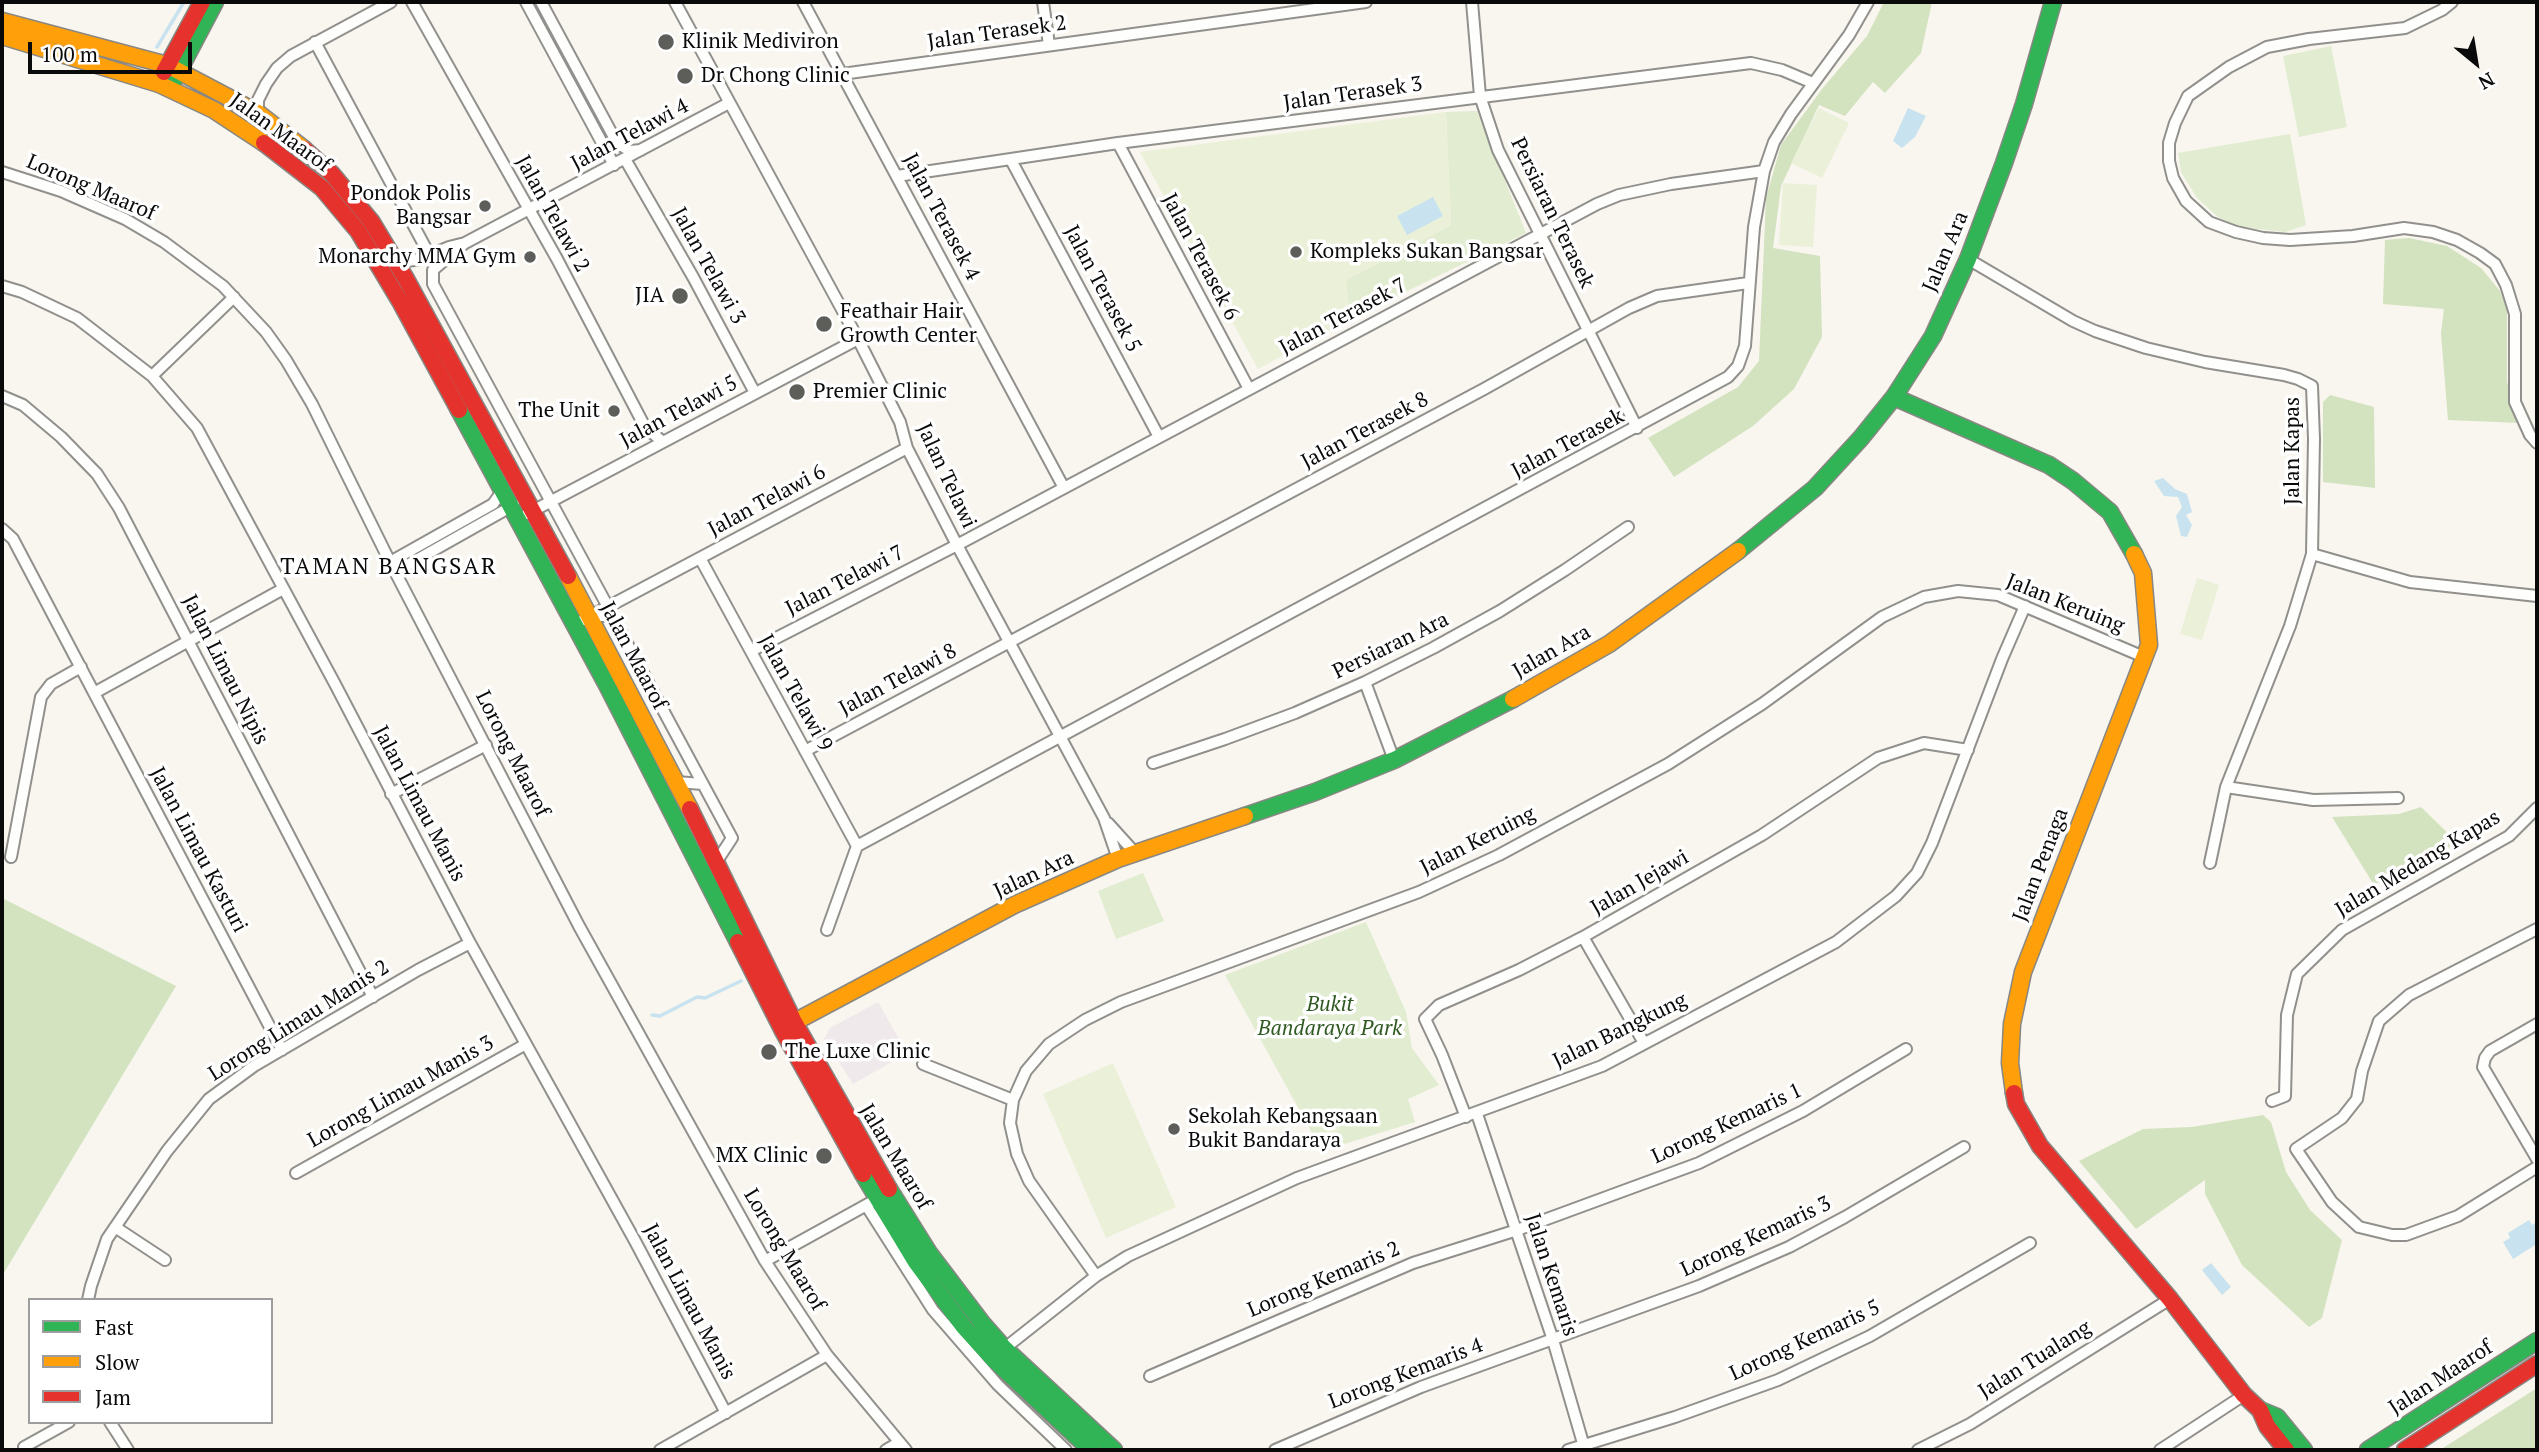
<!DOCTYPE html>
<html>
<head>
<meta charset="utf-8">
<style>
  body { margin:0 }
  #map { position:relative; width:2539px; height:1452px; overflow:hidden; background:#f8f6ee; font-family:"PT Serif",serif }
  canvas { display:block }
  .frame { position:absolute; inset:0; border:4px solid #0a0a0a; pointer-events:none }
  .legend { position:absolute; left:28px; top:1298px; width:245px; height:126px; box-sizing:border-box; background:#fff; border:2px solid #9d9d9d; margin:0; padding:9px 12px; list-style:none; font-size:21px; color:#0a0a0a }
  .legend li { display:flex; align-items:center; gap:14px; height:35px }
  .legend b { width:35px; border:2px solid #9d9d9d }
  .north { position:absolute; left:2441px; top:28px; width:70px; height:70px; -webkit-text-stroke:5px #fff; paint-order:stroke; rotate:150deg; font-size:19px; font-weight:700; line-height:28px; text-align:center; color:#0a0a0a }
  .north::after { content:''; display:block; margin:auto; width:24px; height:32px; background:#0a0a0a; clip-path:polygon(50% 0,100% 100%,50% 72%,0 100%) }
  .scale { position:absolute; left:28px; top:42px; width:164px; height:32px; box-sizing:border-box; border:4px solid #0a0a0a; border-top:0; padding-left:9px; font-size:21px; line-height:24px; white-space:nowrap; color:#0a0a0a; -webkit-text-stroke:5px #fff; paint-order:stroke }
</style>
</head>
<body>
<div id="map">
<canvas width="2539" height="1452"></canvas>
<div class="frame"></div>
<ul class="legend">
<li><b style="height:9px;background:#30b455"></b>Fast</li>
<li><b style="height:9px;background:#ff9f0a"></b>Slow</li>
<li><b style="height:9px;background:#e5322d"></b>Jam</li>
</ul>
<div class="north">N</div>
<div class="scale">100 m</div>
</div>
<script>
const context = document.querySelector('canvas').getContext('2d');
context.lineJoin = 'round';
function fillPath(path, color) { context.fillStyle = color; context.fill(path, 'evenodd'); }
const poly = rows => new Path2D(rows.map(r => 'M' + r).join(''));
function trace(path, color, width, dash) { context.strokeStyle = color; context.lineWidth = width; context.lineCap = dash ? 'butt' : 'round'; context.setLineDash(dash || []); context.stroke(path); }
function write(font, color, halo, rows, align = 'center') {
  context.font = font + ' "PT Serif",serif'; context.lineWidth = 7; context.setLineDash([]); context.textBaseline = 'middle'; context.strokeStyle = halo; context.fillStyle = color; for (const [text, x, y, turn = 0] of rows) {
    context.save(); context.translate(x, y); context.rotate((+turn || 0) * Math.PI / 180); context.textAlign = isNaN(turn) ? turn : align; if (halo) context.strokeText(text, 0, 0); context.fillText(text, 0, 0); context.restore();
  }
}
const industrial = poly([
  [878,1002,900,1041,895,1049,899,1058,853,1084,824,1039,830,1028]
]);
const green = poly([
  [2331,46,2347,127,2299,137,2283,56],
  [1477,111,1526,233,1350,319,1346,280,1451,225,1446,112],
  [2290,134,2306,225,2285,232,2239,227,2218,217,2197,198,2181,172,2178,153],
  [1143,873,1164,921,1116,939,1098,891],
  [1366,922,1406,1012,1412,1048,1439,1085,1408,1099,1415,1122,1322,1151,1225,975]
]);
const forest = poly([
  [1884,2,1932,2,1921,53,1885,93,1873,82,1845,116,1819,105,1781,186,1773,248,1820,256,1822,337,1794,389,1753,426,1674,477,1648,438,1738,387,1759,361,1766,198,1781,145,1822,89,1867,36],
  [2409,238,2447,246,2481,268,2500,291,2507,309,2507,382,2521,423,2448,420,2441,333,2444,309,2383,304,2385,240],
  [2330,395,2374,407,2375,488,2323,482,2323,402],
  [2421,807,2458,843,2418,861,2374,885,2332,817,2399,814],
  [2,898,176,986,2,1276],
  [2263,1115,2271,1122,2286,1172,2310,1210,2342,1240,2322,1318,2309,1327,2242,1265,2205,1194,2205,1180,2136,1229,2079,1161,2143,1129,2192,1127],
  [2537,1388,2537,1450,2440,1450]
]);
const pitch = poly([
  [1819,108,1849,123,1822,178,1791,163],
  [1446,112,1451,225,1346,280,1350,319,1258,369,1140,152],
  [1783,183,1817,185,1813,247,1779,245],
  [2197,578,2219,585,2202,640,2180,634],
  [1113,1063,1176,1207,1106,1238,1043,1094],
  [1331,1109,1340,1130,1328,1136,1318,1114]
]);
const water = poly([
  [1908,108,1926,116,1915,137,1902,148,1893,141],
  [1433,197,1443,216,1407,235,1397,216],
  [2163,478,2175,489,2187,494,2192,512,2186,515,2192,525,2187,537,2181,536,2176,516,2182,507,2178,497,2164,496,2154,481],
  [2529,1220,2532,1225,2537,1222,2537,1244,2513,1259,2503,1242,2510,1238,2508,1233],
  [2211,1263,2231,1287,2222,1295,2202,1270]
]);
const stream = poly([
  [157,47,184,2],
  [652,1015,660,1016,697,997,705,998,741,981]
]);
const street = poly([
  [412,2,557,259,645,427,663,442],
  [526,2,614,165],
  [541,2,617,143,630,151,641,150],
  [675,2,858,339,900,422,907,448,957,545,1104,818,1118,859],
  [803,2,1064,488],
  [1043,2,1049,45],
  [1472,2,1480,96,1498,150,1637,428],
  [2452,2,2442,10,2405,28,2309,39,2267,47,2229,67,2188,96,2175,123,2169,143,2169,161,2173,178,2186,201,2209,222,2236,232,2263,238,2290,240,2353,236,2404,228,2433,232,2457,240,2480,253,2495,264,2506,285,2515,314,2515,402,2530,435,2537,443],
  [315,42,430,256],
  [842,74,1366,2],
  [258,113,258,100,266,84,277,68,291,56,391,2],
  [1118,143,1249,389],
  [625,159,693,277,755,393],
  [1011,160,1159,437],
  [2,172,61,191,125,219,164,242,223,286,266,332,286,360,312,404,390,562,579,926,765,1261,827,1355,906,1450],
  [897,176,1118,143,1751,63,1782,70,1813,83],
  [465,243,433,270,433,284,608,607],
  [394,258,407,261,421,259,449,247,465,243,729,103],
  [1968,259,2073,321,2095,331,2146,348,2205,362,2284,375,2298,379,2312,386,2314,439,2312,554,2290,626,2226,787,2210,863],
  [2,286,22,292,77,318,152,376,197,428,335,684,470,943,635,1241,726,1413],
  [152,376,234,297],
  [2,396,23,405,61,437,97,474,119,508,373,997],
  [527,514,858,339],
  [2,529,13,539,282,1050],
  [2312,554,2410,582,2537,596],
  [700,558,857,846],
  [390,562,493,504,503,490],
  [395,572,514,505],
  [595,616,608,616,615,621,732,838,717,861],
  [583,620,907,448],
  [751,651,957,545,1597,204,1619,195,1671,184,1764,171],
  [1365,682,1394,760],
  [94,693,283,589],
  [805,751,1484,389,1629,308,1657,296,1748,283],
  [1153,763,1225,739,1295,713,1365,682,1433,648,1500,611,1565,570,1628,527],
  [676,782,703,784],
  [2226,787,2313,800,2398,798],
  [391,794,486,745],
  [1108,823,1136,854],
  [11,857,41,697,51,684,81,667],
  [2537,929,2409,995,2379,1021,2362,1071,2357,1099,2342,1118,2296,1149,2332,1202,2359,1227,2392,1235,2406,1235,2458,1216,2537,1167],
  [827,930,857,846,1728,377,1738,366,1745,346,1754,227,1764,171,1774,142,1791,114,1849,35,1868,2],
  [1583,937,1644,1043],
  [2537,1024,2490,1051,2485,1058,2483,1067,2537,1159],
  [923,1064,1013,1100],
  [2272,1101,2285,1096,2287,1015,2297,974,2342,930,2509,836,2537,808],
  [1477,1114,1553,1340,1585,1450],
  [1466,1117,1442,1055,1425,1019,1439,1005,1519,970,1583,937,1762,835,1878,758,1924,743,1968,750],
  [296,1173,526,1044],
  [866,1205,933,1310,998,1385,1066,1450],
  [115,1227,165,1260],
  [765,1261,870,1203],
  [1096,1276,1029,1181,1017,1154,1010,1123,1013,1100,1026,1071,1049,1044,1085,1020,1121,1002,1419,892,1499,855,1668,764,1762,704,1882,617,1924,597,1958,591,1998,595,2144,657],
  [88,1300,91,1286,107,1239,167,1151,209,1099,254,1066,418,970,470,943],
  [1000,1352,1096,1276,1128,1256,1297,1178,1602,1066,1836,942,1896,896,1917,873,1932,843,2002,659,2025,606],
  [1150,1376,1413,1263,1517,1230,1699,1163,1803,1111,1906,1049],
  [110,1422,128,1450],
  [24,1447,69,1422],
  [660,1450,827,1355],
  [886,1450,898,1443],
  [1275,1450,1421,1387,1699,1286,1789,1247,1845,1217,1964,1147],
  [1568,1450,1675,1417,1778,1380,1870,1336,2030,1243],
  [1918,1450,1970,1424,2170,1299],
  [2160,1450,2244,1395]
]);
const fast = poly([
  [174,80,215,2],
  [1894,397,2049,465,2073,481,2110,512,2134,554],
  [459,410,608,687,738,942],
  [1738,551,1815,488,1861,438,1894,397,1933,336,1968,259,2004,163,2024,104,2053,2],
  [1245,816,1315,792,1394,760,1513,699],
  [863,1174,916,1262,964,1327,993,1359,1091,1450],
  [889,1189,929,1253,982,1323,1004,1348,1114,1450],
  [2260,1410,2277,1417,2304,1450],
  [2368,1450,2537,1341]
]);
const slow = poly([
  [2,21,167,65,258,113,304,149],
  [2,36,159,84,214,110,264,143],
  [568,576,690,809],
  [1513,699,1609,644,1738,551],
  [787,1026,1014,905,1118,859,1245,816],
  [2014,1093,2010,1063,2012,1024,2023,972,2149,645,2143,573,2134,554]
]);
const jam = poly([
  [164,72,202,2],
  [264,143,322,188,358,231,401,303,459,410],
  [304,149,332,174,371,221,406,279,568,576],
  [690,809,794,1022,889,1189],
  [738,942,782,1029,863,1174],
  [2014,1093,2016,1104,2040,1146,2170,1299,2244,1395,2260,1410,2267,1426,2286,1450],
  [2405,1450,2537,1364]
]);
const markers = [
  [666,42,9,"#5d5d5a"],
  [685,76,9,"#5d5d5a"],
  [485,206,7,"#5d5d5a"],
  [1296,252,7,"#5d5d5a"],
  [530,257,7,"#5d5d5a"],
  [680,296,9,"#5d5d5a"],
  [824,324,9,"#5d5d5a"],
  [797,392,9,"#5d5d5a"],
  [614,411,7,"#5d5d5a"],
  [769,1052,9,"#5d5d5a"],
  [1174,1129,7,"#5d5d5a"],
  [824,1156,9,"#5d5d5a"]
];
const streetNames = [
  ["Jalan Terasek 2",997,33,-8],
  ["Jalan Terasek 3",1353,94,-8],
  ["Jalan Maarof",280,133,36],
  ["Jalan Telawi 4",630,135,-28],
  ["Lorong Maarof",91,188,23],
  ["Persiaran Terasek",1552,213,64],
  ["Jalan Telawi 2",552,214,61],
  ["Jalan Terasek 4",941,217,62],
  ["Jalan Ara",1946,252,-67],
  ["Jalan Terasek 6",1200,257,62],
  ["Jalan Telawi 3",708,266,61],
  ["Jalan Terasek 5",1102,289,62],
  ["Jalan Terasek 7",1343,317,-28],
  ["Jalan Telawi 5",679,412,-28],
  ["Jalan Terasek 8",1365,431,-28],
  ["Jalan Terasek",1568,444,-28],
  ["Jalan Kapas",2293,451,-90],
  ["Jalan Telawi",946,476,65],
  ["Jalan Telawi 6",767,501,-28],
  ["Jalan Telawi 7",845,581,-27],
  ["Jalan Keruing",2065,604,22],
  ["Persiaran Ara",1391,646,-26],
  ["Jalan Ara",1552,652,-30],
  ["Jalan Maarof",633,656,62],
  ["Jalan Limau Nipis",225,670,63],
  ["Jalan Telawi 8",898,680,-28],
  ["Jalan Telawi 9",795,693,61],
  ["Lorong Maarof",512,754,63],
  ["Jalan Limau Manis",419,804,62],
  ["Jalan Keruing",1478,841,-27],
  ["Jalan Limau Kasturi",198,850,62],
  ["Jalan Medang Kapas",2418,864,-31],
  ["Jalan Penaga",2041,865,-69],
  ["Jalan Ara",1034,875,-25],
  ["Jalan Jejawi",1640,883,-30],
  ["Lorong Limau Manis 2",299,1021,-32],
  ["Jalan Bangkung",1620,1031,-26],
  ["Lorong Limau Manis 3",401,1092,-29],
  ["Lorong Kemaris 1",1727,1124,-25],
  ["Jalan Maarof",895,1157,59],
  ["Lorong Kemaris 3",1756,1237,-25],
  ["Lorong Maarof",784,1250,59],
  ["Jalan Kemaris",1551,1275,72],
  ["Lorong Kemaris 2",1324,1280,-23],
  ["Jalan Limau Manis",689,1302,62],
  ["Lorong Kemaris 5",1805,1341,-25],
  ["Jalan Tualang",2035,1360,-32],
  ["Lorong Kemaris 4",1406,1374,-21],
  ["Jalan Maarof",2441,1378,-33]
];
const poiNames = [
  ["Klinik Mediviron",682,42],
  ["Dr Chong Clinic",701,76],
  ["Pondok Polis",471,194,"right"],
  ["Bangsar",471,218,"right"],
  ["Kompleks Sukan Bangsar",1310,252],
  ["Monarchy MMA Gym",516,257,"right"],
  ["JIA",664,296,"right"],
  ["Feathair Hair",840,312],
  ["Growth Center",840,336],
  ["Premier Clinic",813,392],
  ["The Unit",600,411,"right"],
  ["The Luxe Clinic",785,1052],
  ["Sekolah Kebangsaan",1188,1117],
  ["Bukit Bandaraya",1188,1141],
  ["MX Clinic",808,1156,"right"]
];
const parkNames = [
  ["Bukit",1330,1005],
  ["Bandaraya Park",1330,1029]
];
const neighbourhoodNames = [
  ["TAMAN BANGSAR",389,567]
];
fillPath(industrial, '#efe9eb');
fillPath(green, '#e1ecd0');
fillPath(forest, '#d3e2bf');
fillPath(pitch, '#ebf0d9');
fillPath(water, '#c8e3ef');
trace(stream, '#c8e3ef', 3.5);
trace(street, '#91908d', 14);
trace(fast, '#888783', 19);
trace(slow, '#888783', 19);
trace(jam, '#888783', 19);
trace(street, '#fefefc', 10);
trace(fast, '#30b455', 16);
trace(slow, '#ff9f0a', 16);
trace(jam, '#e5322d', 16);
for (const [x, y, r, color] of markers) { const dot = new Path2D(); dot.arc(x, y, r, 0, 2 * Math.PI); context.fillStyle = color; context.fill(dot); trace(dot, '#fff', 2.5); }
write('21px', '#0a0a0a', '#fff', streetNames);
write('21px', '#0a0a0a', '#fff', poiNames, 'left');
write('italic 21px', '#305922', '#fff', parkNames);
context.letterSpacing = '2px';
write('23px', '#0a0a0a', '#fff', neighbourhoodNames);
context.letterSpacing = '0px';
</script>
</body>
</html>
